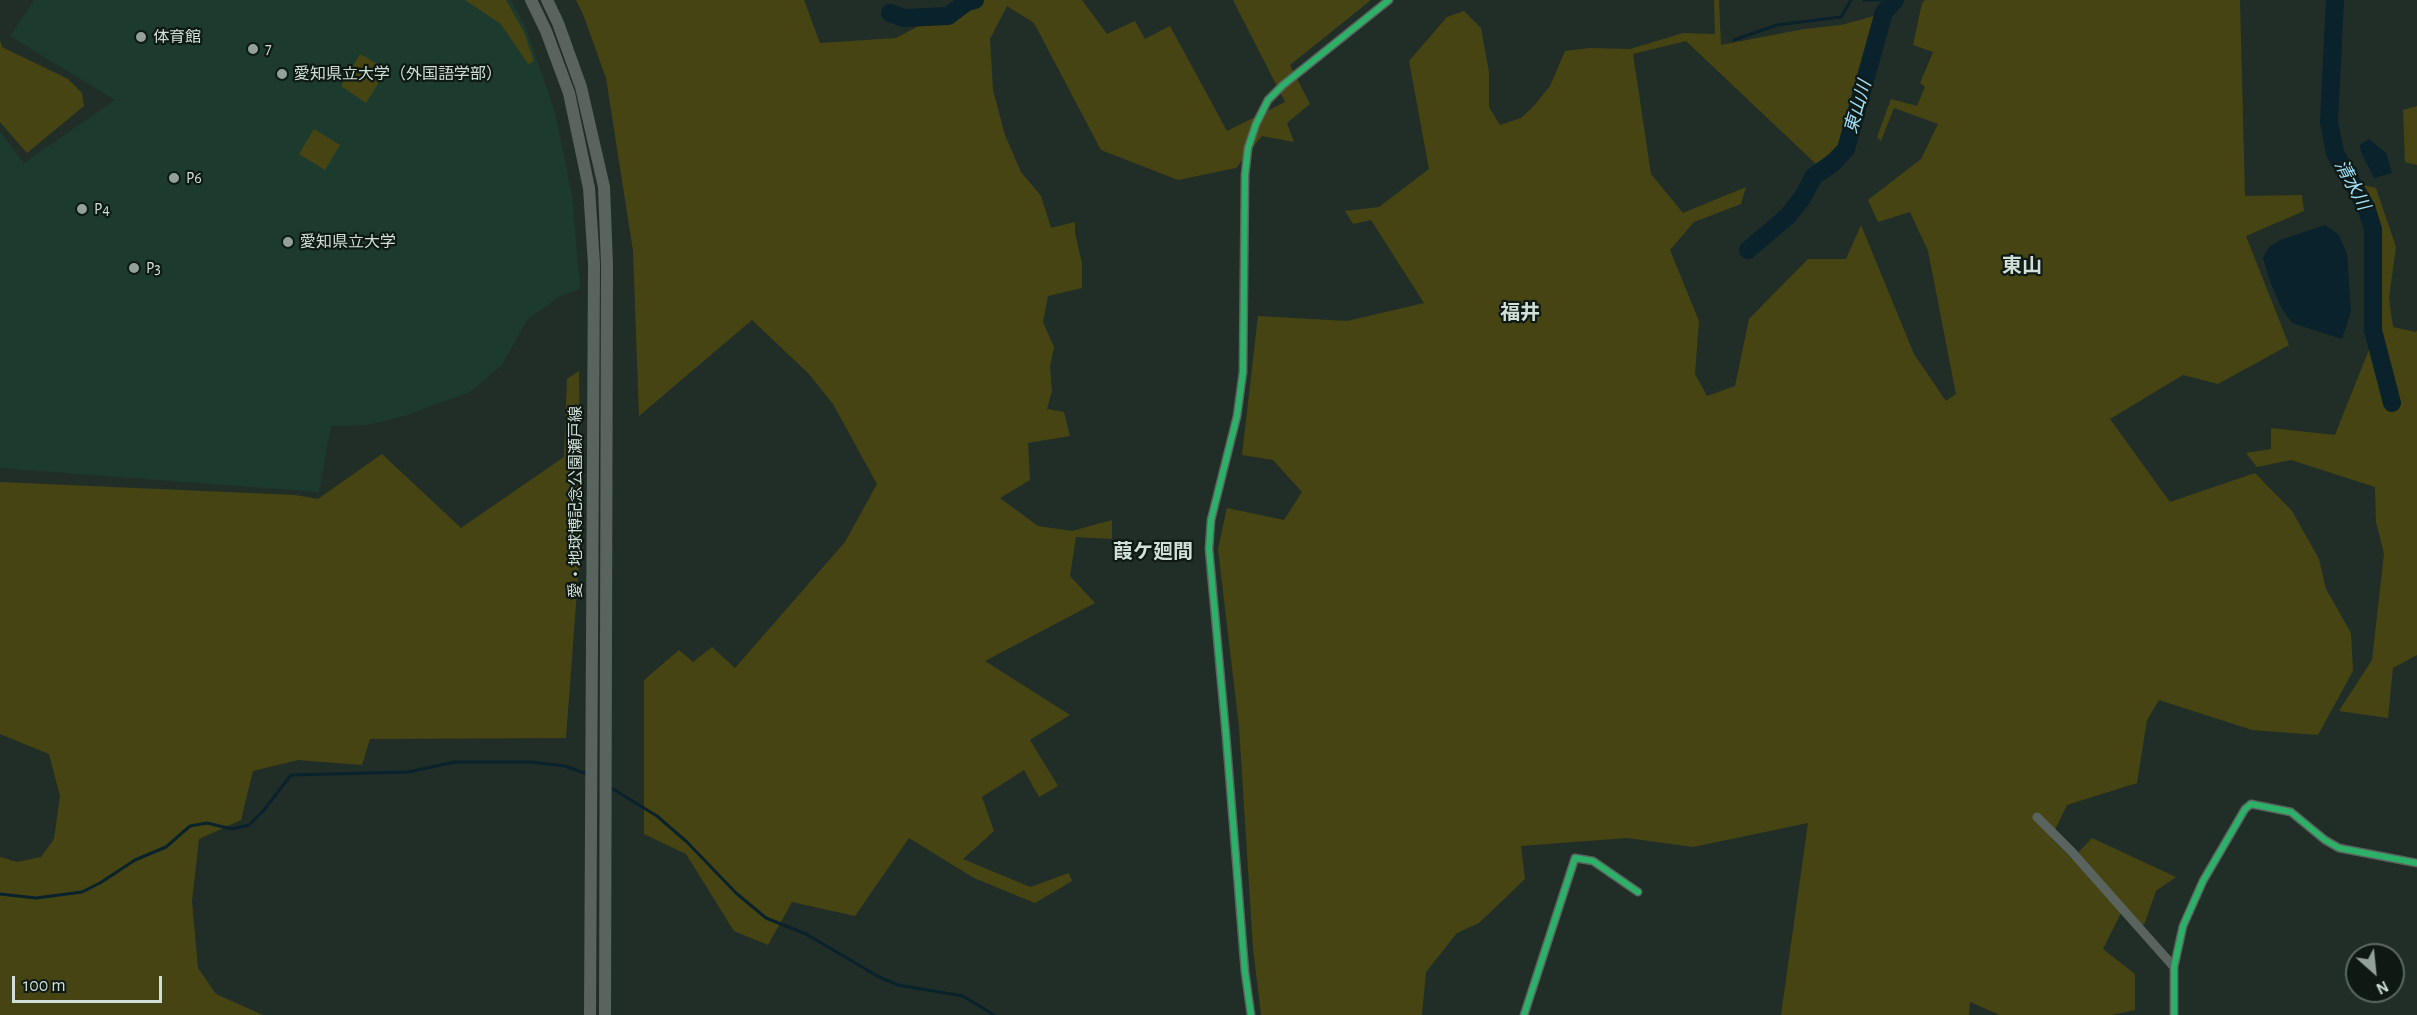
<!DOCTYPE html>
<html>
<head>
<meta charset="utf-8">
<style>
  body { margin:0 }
  #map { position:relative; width:2417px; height:1015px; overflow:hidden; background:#212e28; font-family:"Alegreya Sans",sans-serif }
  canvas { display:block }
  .north { position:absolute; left:2345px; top:943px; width:60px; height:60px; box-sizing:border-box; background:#0e1914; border:2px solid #5c6862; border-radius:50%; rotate:153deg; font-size:16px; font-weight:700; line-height:24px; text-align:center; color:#d0dfd8 }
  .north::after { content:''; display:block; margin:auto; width:21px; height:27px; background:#93a19a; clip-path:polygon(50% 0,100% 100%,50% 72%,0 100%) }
  .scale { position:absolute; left:12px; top:976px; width:150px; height:27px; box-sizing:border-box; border:3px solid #d0dfd8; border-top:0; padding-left:8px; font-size:18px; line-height:21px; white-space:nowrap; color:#d0dfd8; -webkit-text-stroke:4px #0e1914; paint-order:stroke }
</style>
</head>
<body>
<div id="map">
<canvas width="2417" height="1015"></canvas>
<div class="north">N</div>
<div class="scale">100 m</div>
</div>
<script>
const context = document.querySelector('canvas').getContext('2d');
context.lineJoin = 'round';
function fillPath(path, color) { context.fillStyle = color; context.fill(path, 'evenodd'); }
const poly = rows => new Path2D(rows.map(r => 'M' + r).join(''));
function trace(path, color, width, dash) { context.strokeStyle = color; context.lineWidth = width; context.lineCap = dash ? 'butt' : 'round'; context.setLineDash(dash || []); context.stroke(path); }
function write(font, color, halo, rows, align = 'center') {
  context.font = font + ' "Alegreya Sans","Noto Sans JP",sans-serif'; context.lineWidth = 4.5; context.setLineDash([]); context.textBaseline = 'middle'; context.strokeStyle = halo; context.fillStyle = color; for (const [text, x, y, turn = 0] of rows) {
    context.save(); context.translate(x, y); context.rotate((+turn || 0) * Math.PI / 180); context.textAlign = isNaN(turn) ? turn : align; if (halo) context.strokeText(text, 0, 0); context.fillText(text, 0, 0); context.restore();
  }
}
const built = poly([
  [34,0,511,0,526,28,555,113,572,195,580,289,560,296,527,320,502,365,470,392,404,416,367,425,331,426,319,492,0,468,0,132,24,163,115,100,10,36]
]);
const green = poly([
  [465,0,506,0,524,32,534,61,528,64,501,24],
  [576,0,804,0,820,43,896,38,968,0,1082,0,1107,34,1135,21,1145,39,1170,26,1227,131,1285,102,1233,0,1371,0,1290,65,1310,104,1287,123,1294,142,1262,136,1236,168,1178,180,1101,150,1034,23,1007,6,990,39,993,90,1005,135,1021,172,1041,196,1051,228,1075,222,1075,233,1082,263,1082,288,1048,296,1043,322,1054,347,1050,367,1052,391,1047,409,1064,412,1070,436,1028,443,1030,480,1000,498,1038,526,1072,531,1112,520,1112,539,1076,537,1070,576,1095,603,985,661,1070,715,1030,740,1058,786,1039,797,1024,770,982,797,994,831,963,859,1030,887,1069,873,1072,881,1035,903,974,878,909,838,855,916,792,902,768,945,734,931,686,854,644,834,644,680,679,650,693,662,712,647,735,668,845,542,877,484,833,404,809,374,752,320,639,416,633,251,606,78,583,14],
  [1714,0,1719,0,1721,45,1804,29,1841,25,1874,16,1838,147,1816,164,1686,41,1633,54,1651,174,1683,213,1746,187,1741,204,1694,222,1670,250,1699,321,1695,374,1707,396,1735,386,1749,319,1808,259,1846,259,1861,225,1914,354,1946,401,1956,394,1928,251,1910,212,1878,222,1868,200,1921,159,1938,124,1894,108,1881,141,1877,137,1891,99,1917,106,1925,87,1920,83,1933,52,1913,45,1922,3,1925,0,2240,0,2245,196,2302,195,2304,211,2246,236,2289,345,2218,384,2183,375,2110,419,2170,502,2255,473,2292,511,2319,559,2326,589,2351,633,2353,671,2318,735,2252,730,2159,700,2147,720,2137,783,2067,805,2051,838,2072,859,2092,838,2176,877,2156,891,2144,925,2121,913,2103,949,2135,974,2135,1010,2112,1015,2000,1015,1970,1002,1969,1015,1781,1015,1808,823,1693,847,1627,838,1521,846,1525,879,1479,923,1457,933,1426,972,1422,1015,1261,1015,1253,948,1239,727,1218,549,1227,508,1284,520,1302,492,1273,460,1242,455,1258,316,1347,321,1424,303,1371,220,1353,224,1345,211,1379,207,1429,169,1409,61,1447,17,1464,11,1481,28,1489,72,1489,107,1500,125,1521,118,1533,107,1550,86,1565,51,1590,48,1630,49,1683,33,1715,34],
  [0,40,2,47,68,79,82,93,84,106,27,153,0,122],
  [360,54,387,69,366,103,341,86],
  [2417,106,2417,165,2405,162,2403,110],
  [314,129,340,145,325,170,299,154],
  [2364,185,2376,188,2396,247,2389,298,2393,327,2416,332,2417,330,2417,655,2393,668,2388,718,2339,711,2372,660,2384,554,2376,522,2375,487,2291,460,2257,467,2246,453,2271,449,2271,428,2335,435,2382,317,2378,229],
  [579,371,581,537,566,738,370,739,362,765,298,760,253,771,241,820,199,839,192,901,198,968,216,994,263,1015,0,1015,0,857,17,862,41,857,54,839,60,796,49,754,0,734,0,482,295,495,318,499,382,454,461,528,564,457,567,379]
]);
const water = poly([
  [2369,139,2386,153,2392,173,2374,178,2361,152,2360,145],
  [2325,225,2339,235,2347,254,2351,311,2342,339,2292,323,2282,309,2271,284,2263,258,2269,247,2280,240]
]);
const stream = poly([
  [1864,0,1880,0],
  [1734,40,1777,25,1841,17,1851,0],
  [608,786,657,816,687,842,736,893,766,918,806,934,879,977,898,985,963,996,994,1015],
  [0,894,36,898,82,892,100,883,135,860,166,847,190,826,207,823,232,829,249,825,264,810,291,775,408,772,455,762,531,762,565,766,587,774]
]);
const river = poly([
  [2335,0,2329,122,2335,153,2366,207,2373,229,2373,330,2392,403],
  [890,13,904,18,948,16,967,2,975,0],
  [1748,250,1788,216,1802,198,1814,176,1833,163,1846,149,1884,12,1895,0]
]);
const minor = poly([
  [2037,817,2072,852,2174,967],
  [1251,1015,1245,972,1226,735,1209,549,1211,520,1237,416,1243,372,1245,175,1248,148,1256,124,1268,100,1283,85,1389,0],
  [1524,1015,1575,858,1593,861,1638,892],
  [2174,1015,2174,967,2183,926,2203,881,2245,809,2251,804,2291,812,2325,840,2339,848,2417,863]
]);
const secondary = poly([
  [531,0,546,31,569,93,589,188,594,264,590,1015],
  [547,0,558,23,581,87,604,187,607,265,605,1015]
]);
const cycleway = poly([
  [1251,1015,1245,972,1226,735,1209,549,1211,520,1237,416,1243,372,1245,175,1248,148,1256,124,1268,100,1283,85,1389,0],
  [1524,1015,1575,858,1593,861,1638,892],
  [2174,1015,2174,967,2183,926,2203,881,2245,809,2251,804,2291,812,2325,840,2339,848,2417,863]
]);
const markers = [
  [141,37,6,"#93a19a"],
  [253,49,6,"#93a19a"],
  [282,74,6,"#93a19a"],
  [174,178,6,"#93a19a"],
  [82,209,6,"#93a19a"],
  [288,242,6,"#93a19a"],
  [134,268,6,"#93a19a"]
];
const poiNames = [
  ["体育館",153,37],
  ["7",265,49],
  ["愛知県立大学（外国語学部）",294,74],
  ["P6",186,178],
  ["P4",94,209],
  ["愛知県立大学",300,242],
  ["P3",146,268]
];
const streetNames = [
  ["愛・地球博記念公園瀬戸線",576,502,-90]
];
const waterNames = [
  ["東山川",1858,107,-74],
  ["清水川",2352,185,62]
];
const quarterNames = [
  ["東山",2022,266],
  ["福井",1520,313],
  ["葭ケ廻間",1153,552]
];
fillPath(built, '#1c3b2e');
fillPath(green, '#474413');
fillPath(water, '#09222b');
trace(stream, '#09222b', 3);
trace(river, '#09222b', 18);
trace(minor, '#5a645f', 9);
trace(secondary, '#5a645f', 12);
trace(cycleway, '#2db169', 6);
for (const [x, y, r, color] of markers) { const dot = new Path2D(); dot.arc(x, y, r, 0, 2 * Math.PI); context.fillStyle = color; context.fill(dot); trace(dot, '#0e1914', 2); }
write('16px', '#d0dfd8', '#0e1914', poiNames, 'left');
write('16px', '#d0dfd8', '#0e1914', streetNames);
write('italic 18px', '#a3e1fc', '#0e1914', waterNames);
write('bold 20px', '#d0dfd8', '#0e1914', quarterNames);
</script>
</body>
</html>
